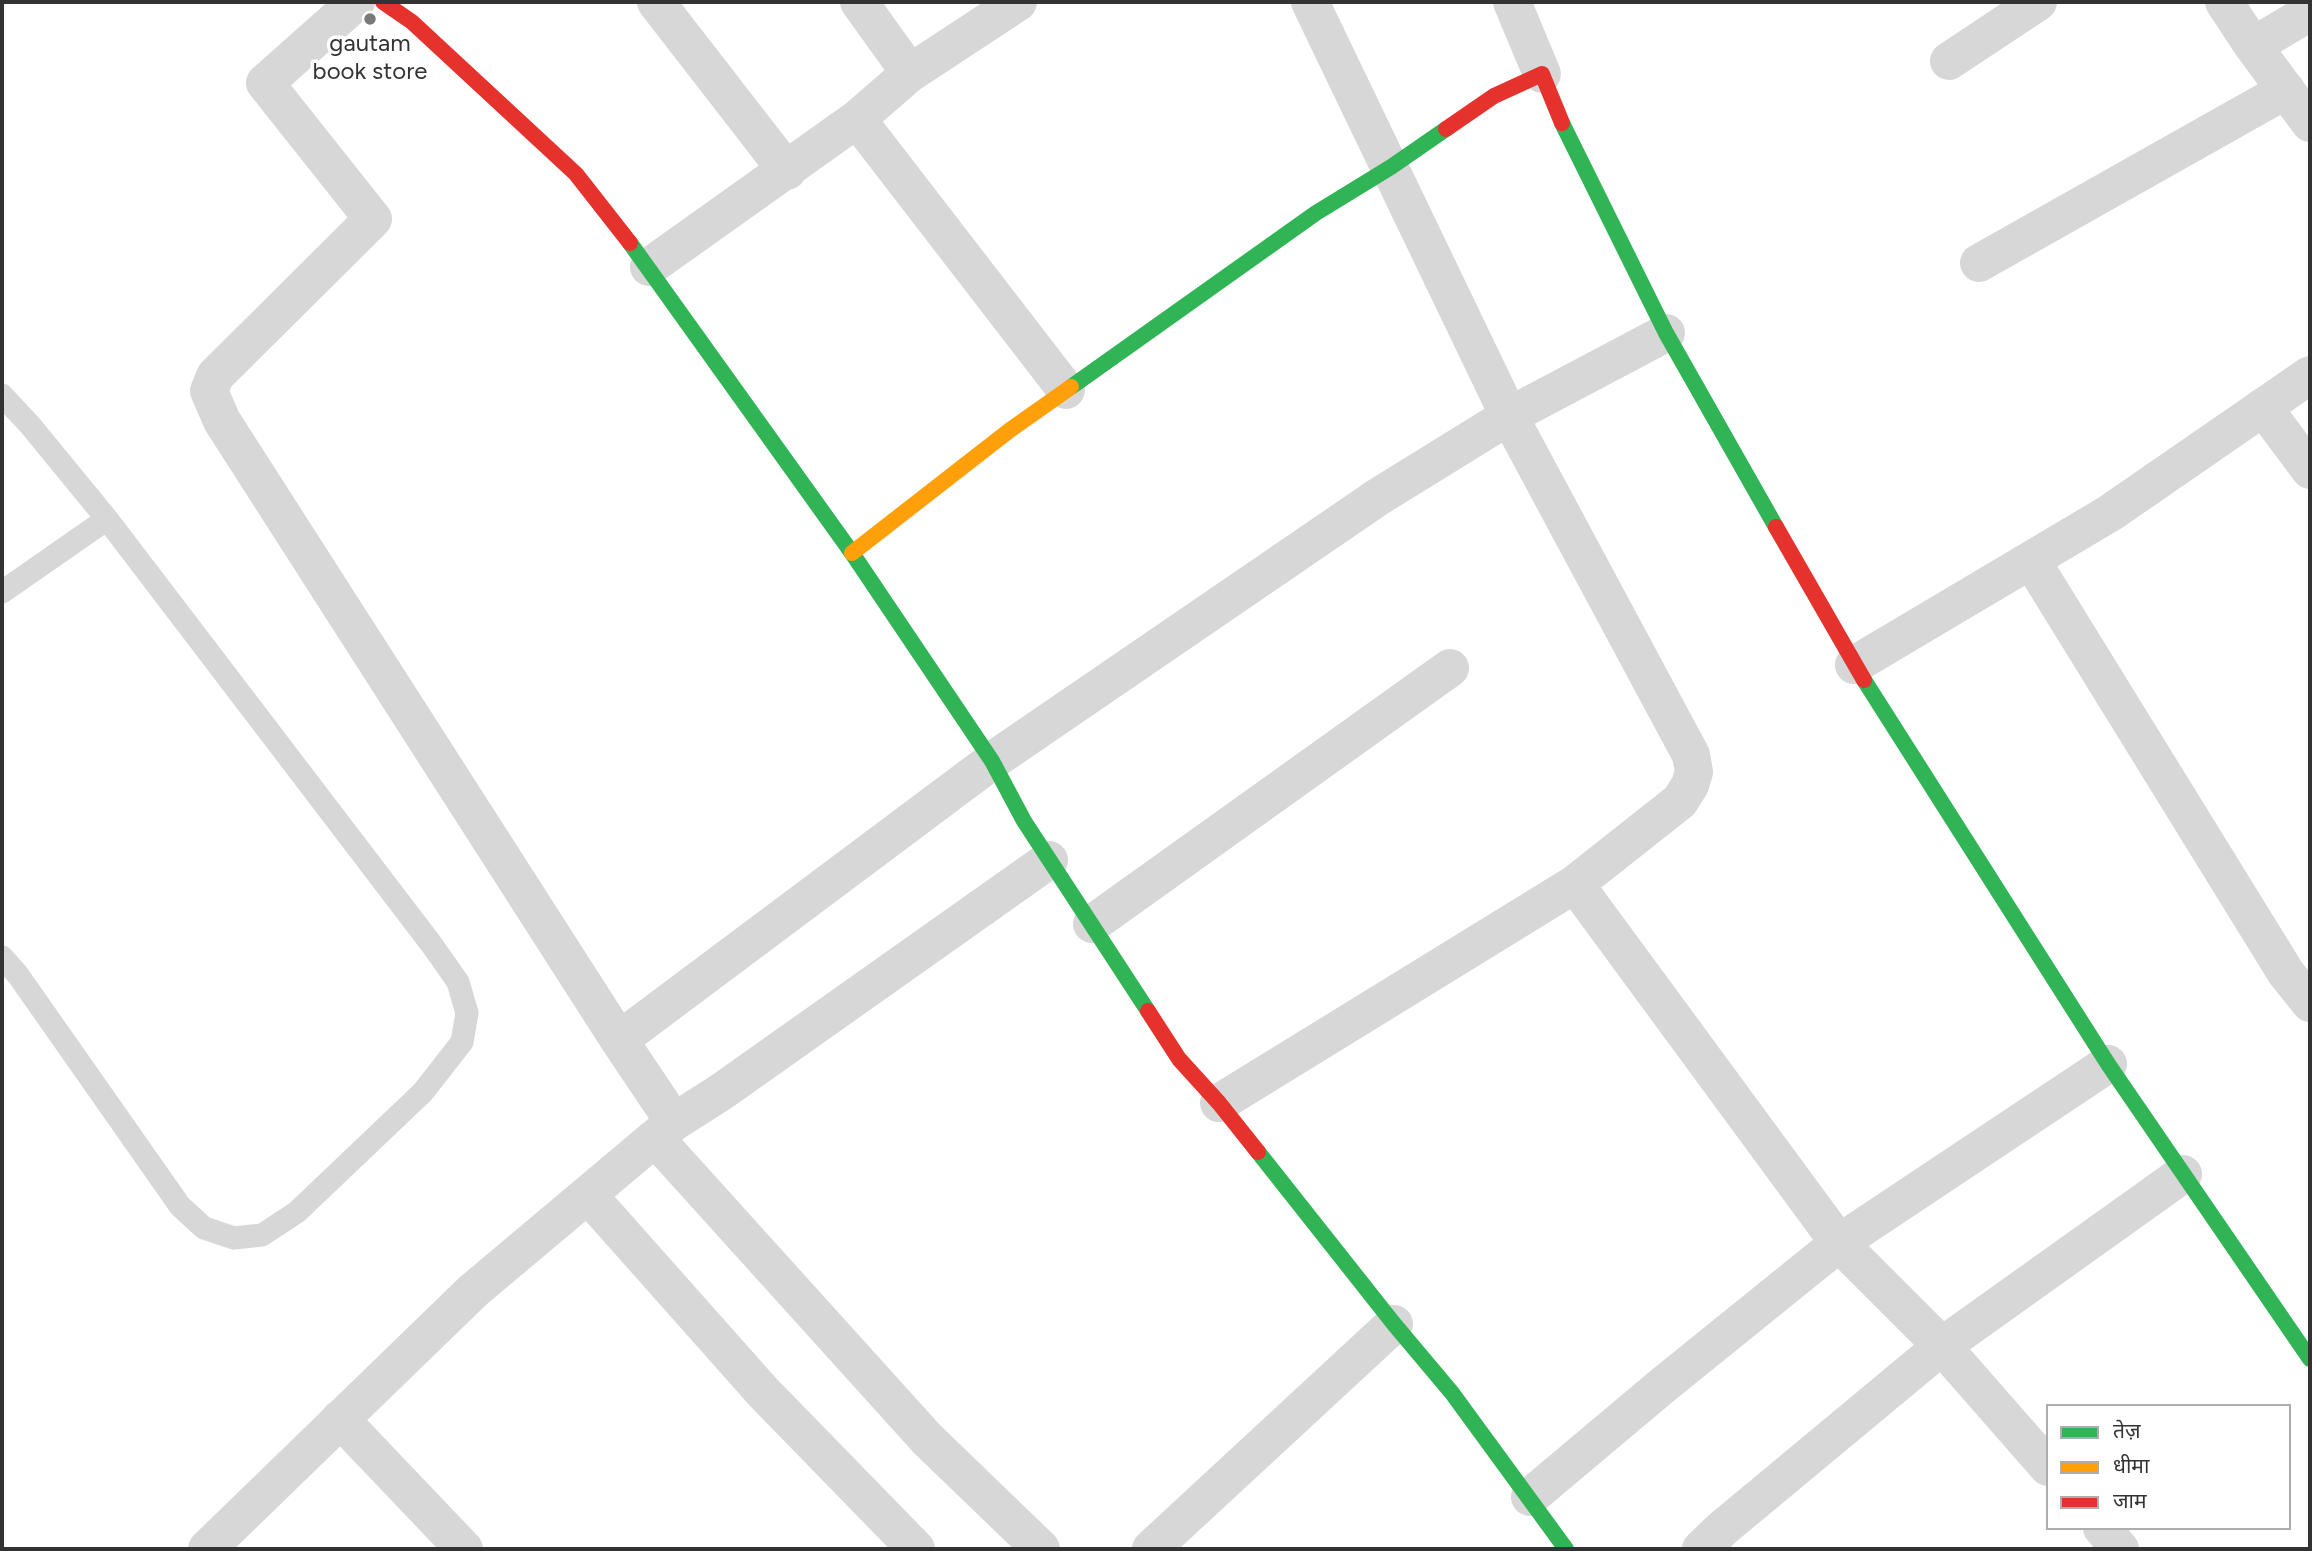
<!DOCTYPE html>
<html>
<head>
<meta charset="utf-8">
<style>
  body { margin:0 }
  #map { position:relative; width:2312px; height:1551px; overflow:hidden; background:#fff; font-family:Figtree,"Noto Sans Devanagari",sans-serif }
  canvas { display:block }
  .frame { position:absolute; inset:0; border:4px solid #333; pointer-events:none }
  .legend { position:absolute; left:2046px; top:1404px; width:245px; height:126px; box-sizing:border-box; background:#fff; border:2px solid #adadad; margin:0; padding:9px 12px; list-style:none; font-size:21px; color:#333 }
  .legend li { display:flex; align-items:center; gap:14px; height:35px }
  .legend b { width:35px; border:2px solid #adadad }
</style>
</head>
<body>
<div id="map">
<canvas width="2312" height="1551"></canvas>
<div class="frame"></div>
<ul class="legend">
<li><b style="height:9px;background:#30b455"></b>तेज़</li>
<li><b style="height:9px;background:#ff9f0a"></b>धीमा</li>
<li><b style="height:9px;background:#e5322d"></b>जाम</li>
</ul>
</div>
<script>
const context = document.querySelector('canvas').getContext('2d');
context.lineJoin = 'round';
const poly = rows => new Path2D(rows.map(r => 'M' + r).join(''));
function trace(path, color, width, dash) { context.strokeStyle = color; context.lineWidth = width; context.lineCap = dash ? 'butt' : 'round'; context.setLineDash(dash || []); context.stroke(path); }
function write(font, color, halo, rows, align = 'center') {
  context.font = font + ' Figtree,sans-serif'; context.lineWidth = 7; context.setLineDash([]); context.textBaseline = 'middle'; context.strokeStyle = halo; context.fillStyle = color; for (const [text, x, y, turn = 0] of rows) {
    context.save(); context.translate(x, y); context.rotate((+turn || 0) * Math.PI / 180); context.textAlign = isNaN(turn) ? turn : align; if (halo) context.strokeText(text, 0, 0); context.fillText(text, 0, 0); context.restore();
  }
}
const lane = poly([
  [2,395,30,425,107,519,432,945,458,982,467,1013,462,1042,423,1092,297,1212,262,1235,234,1238,204,1228,180,1206,18,975,2,957],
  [2,592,107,519]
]);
const street = poly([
  [356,2,265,83,373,219,215,376,209,391,222,421,619,1040,674,1122],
  [656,2,787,171],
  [859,2,910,73],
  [1512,2,1542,74],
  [2224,2,2253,46,2310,123],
  [2253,46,2310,12],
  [1949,61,2038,2],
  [857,119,1066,390],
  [1979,263,2286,90],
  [649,267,857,119,910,73,1018,2],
  [2263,407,2310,470],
  [2031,560,2286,973,2310,1003],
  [1854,665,2110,513,2310,375],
  [1575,884,1839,1243,1942,1346,2048,1467],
  [1092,924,1450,668],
  [619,1040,992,761,1378,497,1509,416,1666,333],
  [1219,1103,1575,884,1680,801,1690,785,1694,772,1691,755,1509,416,1310,2],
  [655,1138,927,1439,1041,1549],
  [588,1195,763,1392,916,1549],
  [340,1419,464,1549],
  [1530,1497,1662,1386,1839,1243,2108,1064],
  [2102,1528,2120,1549],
  [207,1549,473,1291,674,1122,721,1092,1049,860],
  [1151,1549,1394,1324],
  [1701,1549,1723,1528,1942,1346,2183,1174]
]);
const fast = poly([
  [1562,123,1666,333,1776,527],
  [630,243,852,553,992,761,1024,821,1148,1011],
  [1071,387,1316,213,1391,167,1446,129],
  [1864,680,2108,1064,2310,1359],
  [1258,1152,1394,1324,1452,1393,1566,1549]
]);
const slow = poly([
  [852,553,1010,430,1071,387]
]);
const jam = poly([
  [383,2,412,22,576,174,630,243],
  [1446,129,1494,96,1542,74,1562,123],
  [1776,527,1864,680],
  [1148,1011,1179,1059,1219,1103,1258,1152]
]);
const markers = [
  [370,19,7,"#7a7a7a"]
];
const poiNames = [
  ["gautam",370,44],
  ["book store",370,72]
];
trace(lane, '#d7d7d7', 23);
trace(street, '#d7d7d7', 38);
trace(fast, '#30b455', 16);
trace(slow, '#ff9f0a', 16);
trace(jam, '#e5322d', 16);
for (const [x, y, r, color] of markers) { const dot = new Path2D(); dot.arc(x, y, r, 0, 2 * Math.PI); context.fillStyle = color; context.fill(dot); trace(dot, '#fff', 2.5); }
write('24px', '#333', '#fff', poiNames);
</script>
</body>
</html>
